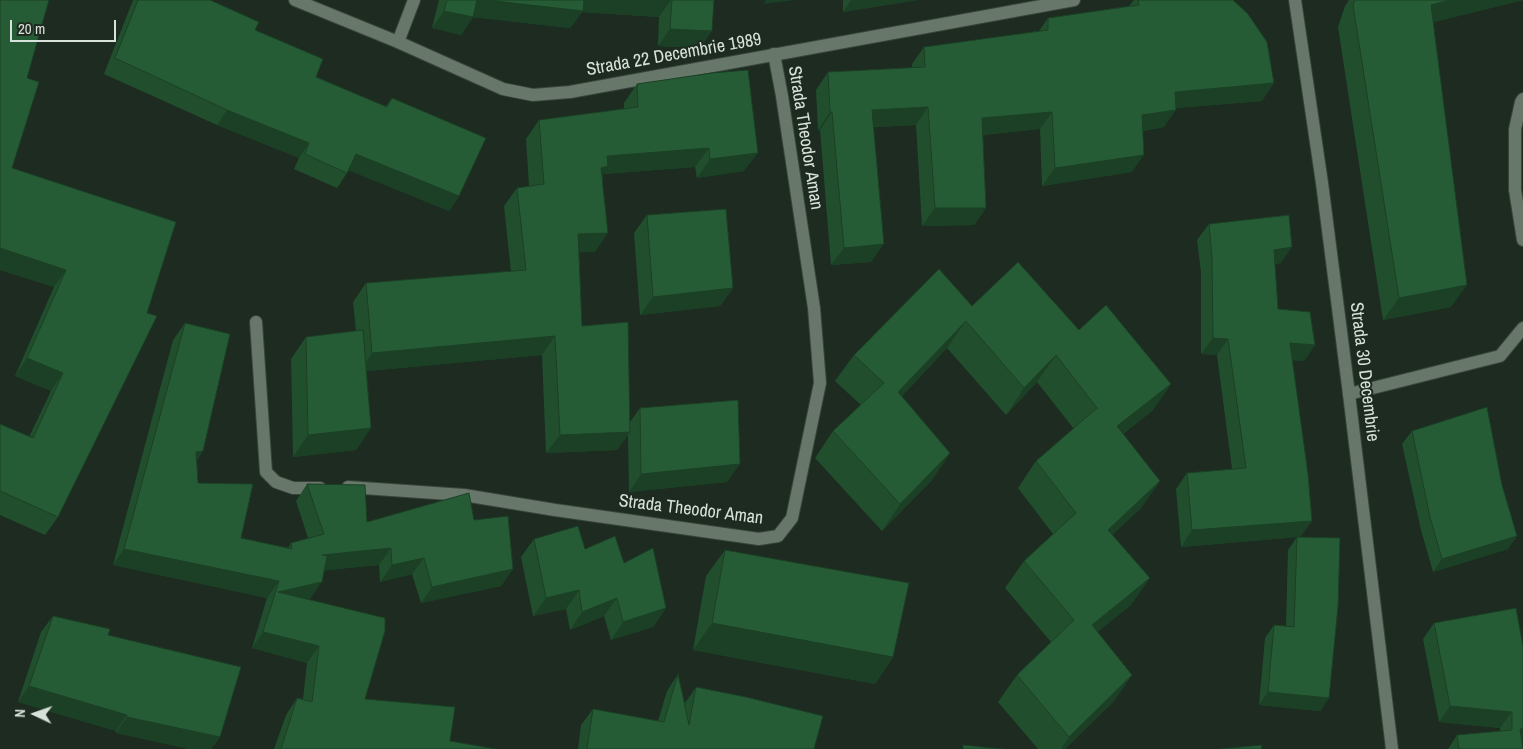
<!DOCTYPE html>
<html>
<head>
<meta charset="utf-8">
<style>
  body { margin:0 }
  #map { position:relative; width:1523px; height:749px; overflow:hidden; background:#1d2b20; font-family:"Archivo Narrow",sans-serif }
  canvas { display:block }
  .north { position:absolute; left:10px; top:689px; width:50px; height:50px; -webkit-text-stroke:4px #1d2b20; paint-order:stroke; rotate:273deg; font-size:14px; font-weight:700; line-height:20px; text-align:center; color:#d8e1da }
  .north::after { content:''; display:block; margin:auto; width:18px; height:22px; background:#d8e1da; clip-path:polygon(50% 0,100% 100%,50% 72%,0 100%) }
  .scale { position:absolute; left:10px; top:20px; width:106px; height:22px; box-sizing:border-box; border:2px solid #d8e1da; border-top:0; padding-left:6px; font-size:15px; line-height:18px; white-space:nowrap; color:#d8e1da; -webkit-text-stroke:4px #1d2b20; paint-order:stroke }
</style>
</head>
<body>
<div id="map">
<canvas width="1523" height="749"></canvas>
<div class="north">N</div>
<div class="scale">20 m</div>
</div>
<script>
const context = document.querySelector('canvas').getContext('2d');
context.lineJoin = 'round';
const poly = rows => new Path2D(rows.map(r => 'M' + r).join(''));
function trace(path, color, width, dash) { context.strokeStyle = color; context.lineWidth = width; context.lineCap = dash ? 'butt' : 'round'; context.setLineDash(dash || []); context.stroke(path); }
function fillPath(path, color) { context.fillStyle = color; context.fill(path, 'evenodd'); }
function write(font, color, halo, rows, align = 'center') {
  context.font = font + ' "Archivo Narrow",sans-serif'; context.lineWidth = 4; context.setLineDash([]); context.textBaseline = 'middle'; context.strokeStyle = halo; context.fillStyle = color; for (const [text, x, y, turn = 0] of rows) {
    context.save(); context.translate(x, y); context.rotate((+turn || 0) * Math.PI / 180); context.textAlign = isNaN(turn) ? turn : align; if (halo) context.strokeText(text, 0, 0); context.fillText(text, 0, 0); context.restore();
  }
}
const lane = poly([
  [398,42,414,0],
  [1523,99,1521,102,1515,129,1515,190,1523,240],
  [256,322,266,472,276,482,293,488,320,488],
  [1349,394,1500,356,1523,328],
  [348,487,464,495,555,510,759,539,778,536,792,518,820,383,814,308,782,96,774,54]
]);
const street = poly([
  [295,0,398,42,503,89,533,95,570,92,1074,0],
  [1295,0,1322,183,1349,394,1392,749]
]);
const wall = poly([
  [0,0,27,78,12,168,176,222,58,517,45,535,0,515,0,424,29,437,51,391,15,376,54,287,0,270],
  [133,0,210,0,255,30,316,77,385,107,392,98,459,196,449,211,349,170,337,188,294,169,299,158,217,125,104,74],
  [439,0,714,0,700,48,658,46,659,17,582,12,570,28,473,17,461,35,432,28],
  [843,0,918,0,843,12],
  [1134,0,1233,0,1262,101,1176,108,1164,127,1143,131,1132,172,1042,186,1040,129,983,135,986,208,974,225,922,226,916,125,874,127,871,262,831,265,820,130,818,130,816,90,828,72,912,68,912,64,924,47,1039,31,1048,18,1129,6],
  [1349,0,1523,0,1433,22,1451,307,1383,320,1338,27,1345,6],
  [637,84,744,171,697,178,695,167,603,174,595,252,579,252,582,326,630,422,640,408,727,482,629,492,628,435,617,450,546,453,542,355,366,371,371,428,356,450,293,457,291,359,306,337,356,331,353,302,366,283,511,272,504,206,517,188,529,186,526,139,539,120,624,109,624,103],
  [647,215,733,288,720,306,640,315,634,233],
  [1209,224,1281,263,1275,264,1278,309,1315,345,1304,361,1292,360,1312,521,1300,537,1329,698,1320,711,1259,705,1265,638,1274,625,1286,626,1288,550,1297,537,1181,547,1176,489,1187,473,1232,469,1217,355,1201,354,1201,272,1197,240],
  [972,306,1079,330,1171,384,1152,411,1123,434,1160,481,1141,508,1112,535,1131,605,1097,632,1132,675,1113,702,1065,749,1038,749,998,702,1017,675,1051,642,1005,588,1024,561,1053,534,1018,488,1036,461,1074,429,1037,382,1006,415,947,348,902,396,950,453,932,480,882,531,815,458,833,431,861,405,835,381,854,355],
  [185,323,203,451,197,460,198,483,241,538,288,548,291,543,308,538,296,501,307,484,367,522,474,520,513,569,501,586,421,603,412,574,380,582,379,565,325,570,310,599,307,599,365,699,450,741,496,749,274,749,286,715,297,698,303,699,307,663,252,648,267,598,113,565,173,340],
  [1412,431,1502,485,1517,536,1508,549,1433,572,1421,530,1402,444],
  [534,539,585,549,624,563,666,608,653,627,611,640,604,616,570,630,566,609,533,616,521,557],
  [725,550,893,657,875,684,693,650,706,576],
  [53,616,108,635,220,737,211,749,189,749,116,733,116,731,18,702,41,632],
  [1434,623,1523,646,1522,743,1523,749,1448,749,1457,735,1500,731,1500,728,1439,722,1423,639],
  [678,674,685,703,696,687,814,749,578,749,581,725,593,709,658,721,667,691]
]);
const shadedWall = poly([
  [476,0,671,0,659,17,582,12,570,28,472,17,473,17,461,35,432,28,444,11],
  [766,0,795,0,763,4],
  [851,0,918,0,843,12],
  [1450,0,1523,0,1415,27,1431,5],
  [670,29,712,31,700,48,658,46],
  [1274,83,1262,101,1163,109,1175,92],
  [928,107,916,125,860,128,872,110],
  [227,110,309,143,299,158,217,125],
  [1176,110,1164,127,1129,133,1142,115],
  [830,112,832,112,820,130,818,130],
  [1052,112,1040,129,970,136,982,118],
  [709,148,695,167,603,174,595,185,588,186,607,156],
  [758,153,744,171,697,178,710,159],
  [356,154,459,196,449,211,345,169],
  [1144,155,1132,172,1042,186,1055,168],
  [935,208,986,208,974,225,922,226],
  [608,233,595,252,565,253,578,234],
  [884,244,871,262,831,265,844,248],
  [1292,247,1281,263,1262,266,1274,250],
  [0,248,66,270,54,287,0,270],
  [1467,285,1451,307,1383,320,1399,298],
  [733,288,720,306,640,315,653,297],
  [966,321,947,348,880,419,898,392],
  [555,336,542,355,359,372,372,353],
  [1213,338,1228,339,1217,355,1201,354],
  [1290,343,1315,345,1304,361,1279,359],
  [1056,355,1037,382,1006,415,1024,388],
  [27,358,63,373,51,391,15,376],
  [1171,384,1152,411,1098,453,1117,426],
  [371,428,356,450,293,457,308,435],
  [630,432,617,450,546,453,560,435],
  [203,451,191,468,196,452],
  [950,453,932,480,882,531,900,504],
  [740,464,727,482,629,492,641,474],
  [1160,481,1141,508,1089,557,1108,530],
  [1312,521,1300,537,1181,547,1192,530],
  [1517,536,1508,549,1433,572,1442,559],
  [391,548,379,565,310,572,322,555],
  [124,549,279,581,267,598,113,565],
  [424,558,412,574,380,582,392,565],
  [513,569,501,586,421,603,432,587],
  [1150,578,1131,605,1073,652,1092,625],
  [322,582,310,599,271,608,278,592],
  [579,590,566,609,533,616,546,598],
  [617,598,604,616,570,630,582,612],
  [666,608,653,627,611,640,623,622],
  [712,623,893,657,875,684,693,650],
  [263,632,319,646,307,663,252,648],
  [1132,675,1113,702,1065,749,1061,749,1069,737],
  [29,686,127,715,116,731,18,702],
  [1268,692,1329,698,1320,711,1259,705],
  [1450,706,1512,712,1500,728,1439,722],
  [127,717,220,737,211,749,189,749,116,733],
  [1520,729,1523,729,1523,743,1509,745]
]);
const building = poly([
  [0,0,49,0,27,78,39,82,12,168,176,222,147,313,157,316,58,517,0,491,0,424,33,438,63,373,27,358,66,270,0,248,0,0],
  [138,0,210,0,259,22,255,30,323,59,316,77,387,107,392,98,486,138,459,196,356,154,347,173,305,154,309,143,227,110,115,58,138,0],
  [447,0,477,0,473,17,444,11,447,0],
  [486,0,584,0,583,11,486,0],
  [672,0,714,0,712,31,670,29,672,0],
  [1138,0,1233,0,1248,14,1267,42,1274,83,1175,92,1176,110,1142,115,1144,155,1055,168,1052,112,982,118,986,208,935,208,928,107,872,110,884,244,844,248,832,112,830,112,828,72,925,67,924,47,1048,30,1048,18,1139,5,1138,0],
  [1355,0,1450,0,1431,5,1467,285,1399,298,1353,5,1355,0],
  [748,70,758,153,710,159,709,148,607,156,608,166,601,168,608,233,578,234,582,326,628,322,630,432,560,435,555,336,372,353,366,283,526,270,517,188,544,184,539,120,638,107,637,84,712,73,748,70],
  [726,209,733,288,653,297,647,215,726,209],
  [1289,215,1292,247,1274,250,1278,309,1310,312,1315,345,1290,343,1308,474,1312,521,1192,530,1187,473,1246,468,1228,339,1213,338,1212,256,1209,224,1289,215],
  [1018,262,1079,330,1106,305,1171,384,1117,426,1160,481,1108,530,1150,578,1092,625,1132,675,1069,737,1017,675,1074,620,1024,561,1076,513,1036,461,1097,408,1056,355,1024,388,966,321,898,392,950,453,900,504,833,431,884,383,854,355,939,269,972,306,1018,262],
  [185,323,230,334,203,451,196,452,198,483,253,484,241,538,292,549,291,543,324,534,307,484,365,485,367,522,469,493,474,520,508,516,513,569,432,587,424,558,392,565,391,548,322,555,327,556,322,582,278,592,385,618,385,631,365,699,455,707,450,741,496,749,281,749,297,698,312,702,319,646,263,632,279,581,124,549,185,323],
  [363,330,371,428,308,435,306,337,363,330],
  [738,400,740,464,641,474,640,408,738,400],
  [1487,407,1502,485,1517,536,1442,559,1430,517,1412,431,1487,407],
  [578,526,585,549,615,536,624,563,653,548,666,608,623,622,617,598,582,612,579,590,546,598,534,539,578,526],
  [1297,537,1340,538,1338,607,1329,698,1268,692,1274,625,1294,627,1297,537],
  [725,550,909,583,893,657,712,623,725,550],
  [1516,608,1523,646,1523,729,1520,729,1523,749,1459,749,1457,735,1512,730,1512,712,1450,706,1434,623,1516,608],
  [53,616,110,629,108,635,241,667,220,737,127,717,127,715,29,686,53,616],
  [678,674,689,725,696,687,746,697,823,716,814,749,587,749,593,709,664,722,678,674],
  [963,745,1002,749,963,749,963,745],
  [1262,745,1261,749,1220,749,1262,745]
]);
const streetNames = [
  ["Strada 22 Decembrie 1989",674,55,-10],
  ["Strada Theodor Aman",805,138,81],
  ["Strada 30 Decembrie",1364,372,83],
  ["Strada Theodor Aman",691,510,7]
];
trace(lane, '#39453b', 14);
trace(street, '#39453b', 14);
trace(lane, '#67776a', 12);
trace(street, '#67776a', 12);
fillPath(wall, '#214f2e');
fillPath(shadedWall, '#1b4025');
fillPath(building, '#265c35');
trace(building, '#1b4025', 1);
write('18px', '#d8e1da', '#1d2b20', streetNames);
</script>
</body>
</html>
